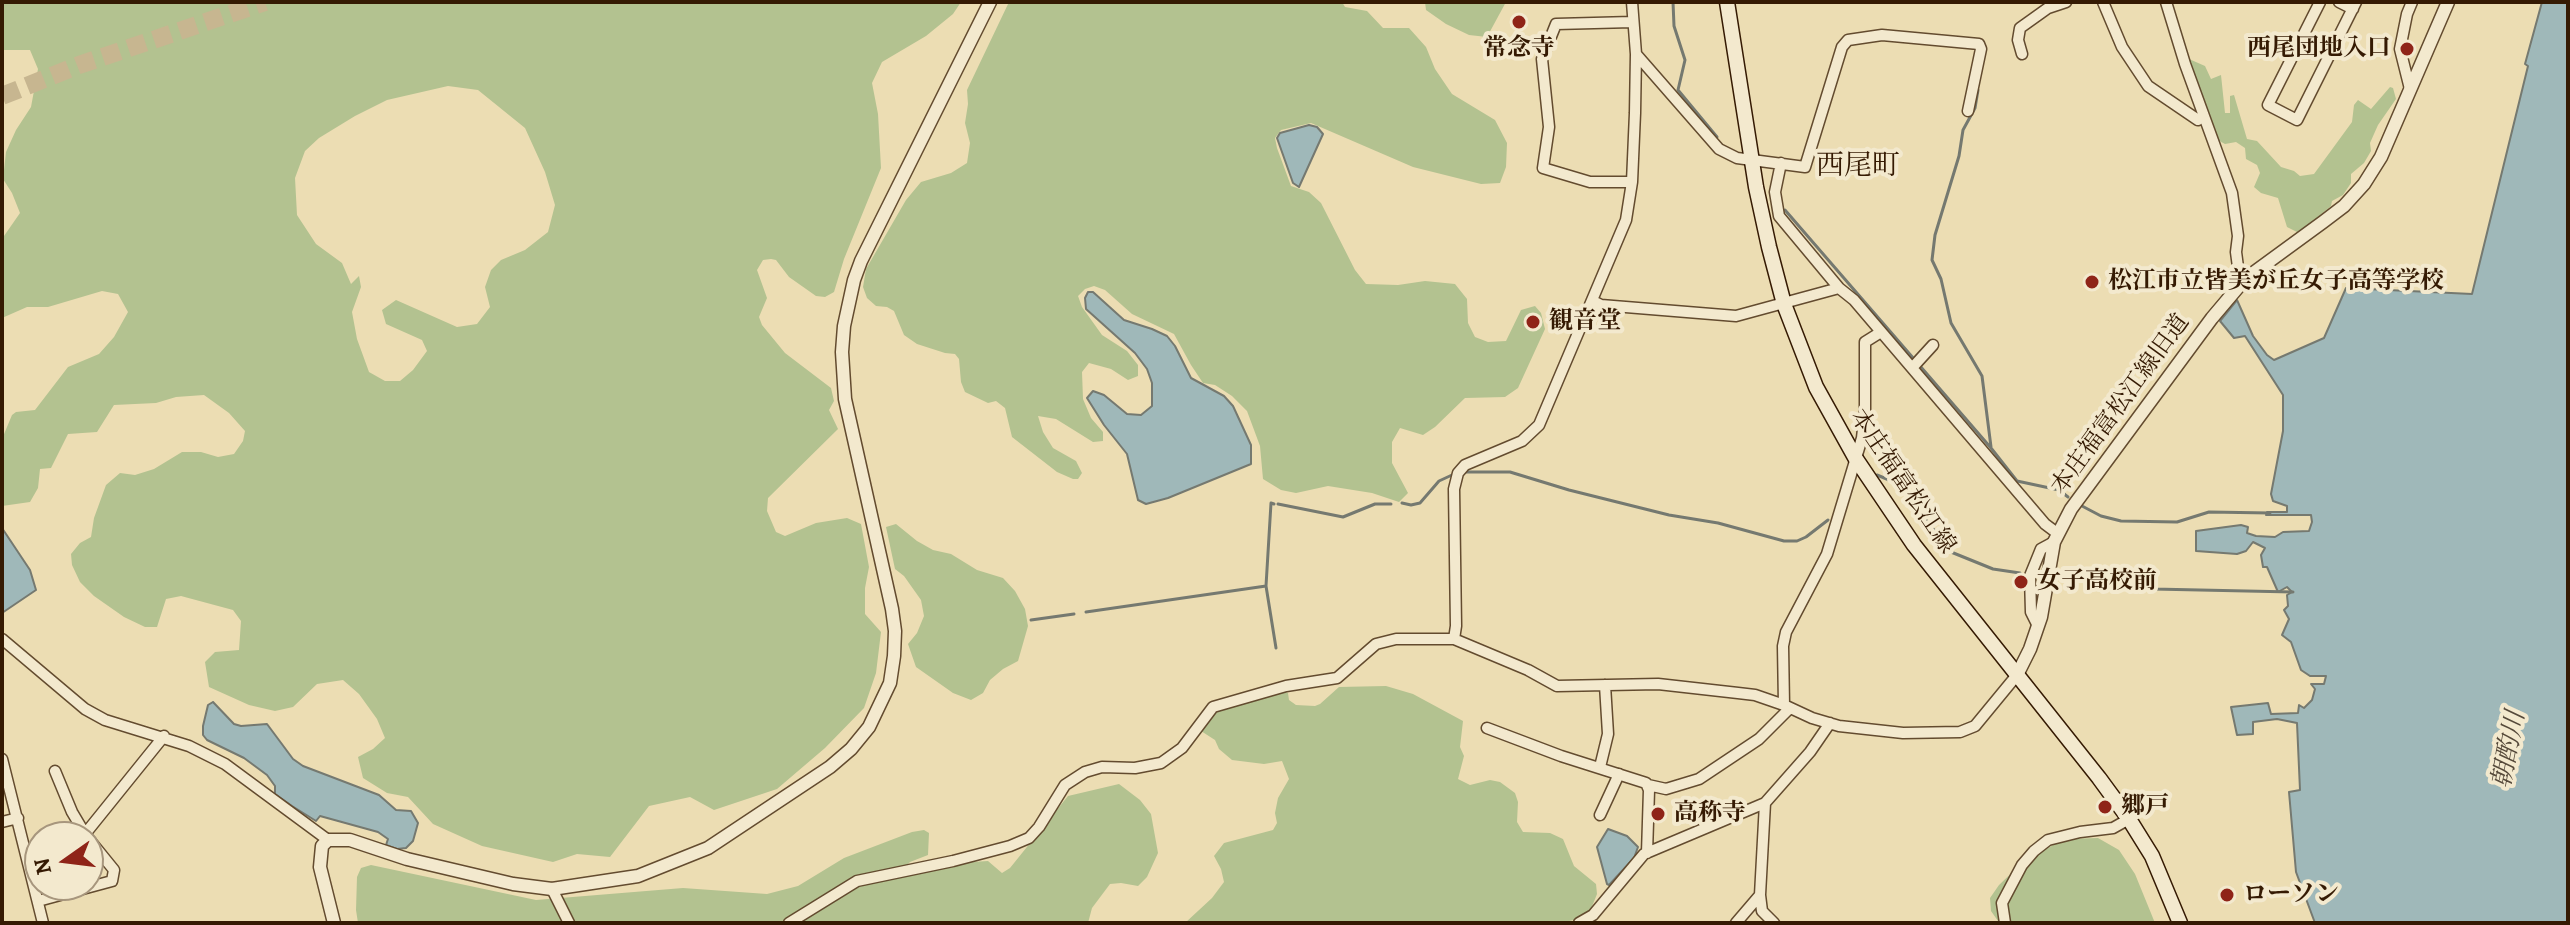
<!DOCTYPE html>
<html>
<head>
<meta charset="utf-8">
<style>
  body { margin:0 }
  #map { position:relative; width:2570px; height:925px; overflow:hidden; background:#ecddb3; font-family:Alegreya,serif }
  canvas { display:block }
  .frame { position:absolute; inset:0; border:4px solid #351a03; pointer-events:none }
  .north { position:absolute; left:24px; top:821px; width:80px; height:80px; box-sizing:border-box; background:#f3e9ce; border:2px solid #a7967d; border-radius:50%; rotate:256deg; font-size:22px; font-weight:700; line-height:32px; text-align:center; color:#351a03 }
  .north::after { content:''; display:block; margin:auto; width:28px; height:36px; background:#8f2418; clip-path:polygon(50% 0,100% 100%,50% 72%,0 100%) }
</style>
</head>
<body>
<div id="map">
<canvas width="2570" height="925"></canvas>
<div class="frame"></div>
<div class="north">N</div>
</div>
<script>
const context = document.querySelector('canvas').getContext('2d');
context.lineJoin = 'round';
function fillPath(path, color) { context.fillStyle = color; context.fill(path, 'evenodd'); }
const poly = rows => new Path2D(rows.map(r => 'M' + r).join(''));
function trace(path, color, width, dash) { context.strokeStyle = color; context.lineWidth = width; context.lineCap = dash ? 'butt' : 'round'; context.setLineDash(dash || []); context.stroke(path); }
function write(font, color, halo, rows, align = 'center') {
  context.font = font + ' Alegreya,"Noto Serif JP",serif'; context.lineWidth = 8; context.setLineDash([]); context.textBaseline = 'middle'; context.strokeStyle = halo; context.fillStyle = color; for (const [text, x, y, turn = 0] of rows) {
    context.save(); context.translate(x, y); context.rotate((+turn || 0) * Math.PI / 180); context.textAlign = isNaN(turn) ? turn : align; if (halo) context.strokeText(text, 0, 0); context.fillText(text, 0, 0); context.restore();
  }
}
const green = poly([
  [2,2,961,2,953,14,926,36,882,62,872,83,878,114,881,168,844,259,834,292,825,297,816,296,789,277,776,260,771,259,763,260,757,270,767,298,759,317,762,325,785,353,831,388,834,401,829,410,838,429,768,498,767,511,776,532,785,536,816,523,847,518,861,524,869,567,865,588,865,614,881,632,876,673,864,708,825,748,777,789,714,810,690,797,649,806,610,857,577,854,553,862,482,846,433,824,408,797,387,793,363,778,358,757,373,749,385,738,377,719,359,694,343,680,317,684,293,707,275,711,249,705,209,687,205,662,215,652,239,650,241,621,233,610,181,596,166,599,157,627,145,627,124,617,94,596,80,582,72,565,71,554,80,543,91,537,94,518,106,485,120,473,135,475,154,469,182,452,201,452,218,457,234,454,243,441,245,431,229,413,204,395,176,397,156,403,114,405,97,432,68,434,51,468,40,469,38,488,30,502,2,506,2,439,12,415,16,412,35,410,68,367,99,354,114,337,128,312,118,294,102,291,48,307,27,307,2,318,2,243,4,236,20,213,12,193,3,179,6,152,16,130,31,107,38,69,30,50,2,50],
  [448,86,478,90,525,128,545,172,555,205,548,232,525,250,501,260,491,270,485,287,490,307,477,324,457,327,396,300,382,310,386,324,422,340,427,351,413,370,400,381,385,381,369,372,357,339,352,312,361,287,359,276,351,284,342,263,316,244,297,215,295,178,305,151,319,138,355,116,387,100],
  [1009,2,1342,2,1345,7,1367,11,1383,28,1409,28,1426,47,1435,69,1452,94,1495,120,1507,143,1506,167,1500,183,1481,184,1413,167,1311,123,1281,130,1275,138,1277,148,1291,186,1309,192,1321,203,1355,270,1366,284,1398,285,1425,281,1455,284,1467,299,1468,323,1475,337,1488,342,1506,341,1521,310,1535,306,1541,313,1545,329,1518,388,1505,397,1465,398,1435,427,1423,435,1400,428,1392,442,1392,463,1408,493,1399,502,1372,493,1328,486,1296,493,1281,490,1263,479,1260,446,1247,411,1232,396,1215,385,1203,383,1191,365,1174,334,1132,314,1105,290,1094,286,1085,289,1078,296,1082,307,1102,335,1127,351,1138,365,1138,376,1128,380,1111,369,1089,363,1082,372,1083,399,1091,418,1103,432,1103,441,1093,442,1056,419,1038,416,1043,432,1053,448,1076,461,1082,473,1078,479,1073,479,1057,472,1012,437,1005,408,996,401,988,403,965,392,961,382,959,359,955,354,945,353,917,344,904,335,894,311,887,307,876,306,867,298,863,287,866,269,906,200,921,182,951,173,967,163,970,143,965,123,968,104,967,90],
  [1425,2,1506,2,1487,37,1469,35,1446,24,1426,10],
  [2189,59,2205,66,2211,79,2221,75,2225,113,2230,113,2230,96,2234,95,2247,139,2257,141,2281,167,2294,171,2300,176,2314,174,2352,122,2354,105,2358,100,2371,109,2390,87,2393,88,2396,99,2378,125,2370,143,2371,151,2364,163,2351,174,2351,183,2343,195,2332,201,2331,206,2299,233,2287,227,2278,198,2261,193,2254,187,2260,173,2257,165,2246,159,2245,148,2236,142,2225,144,2216,139],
  [896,524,917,541,933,550,951,554,977,570,1003,578,1015,591,1025,609,1028,626,1018,661,1003,669,990,680,983,693,971,700,953,693,916,667,908,644,917,633,924,616,921,600,904,576,895,569,886,527],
  [1386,686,1413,694,1463,721,1460,747,1464,756,1458,779,1470,785,1490,780,1500,782,1515,793,1518,802,1517,822,1523,832,1550,833,1563,839,1574,866,1596,884,1597,894,1591,909,1582,918,1561,923,1185,923,1212,898,1224,882,1221,869,1214,856,1224,843,1273,830,1277,823,1275,813,1278,798,1289,779,1282,761,1264,764,1232,760,1219,749,1215,740,1201,731,1206,723,1217,711,1283,691,1288,693,1289,700,1296,705,1315,706,1320,704,1339,687],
  [1119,784,1140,800,1151,814,1158,853,1147,877,1138,886,1121,883,1110,884,1092,908,1088,923,358,923,356,910,357,877,361,868,371,865,536,900,683,888,767,894,798,886,844,858,912,832,924,830,929,833,928,855,910,862,906,866,988,861,1002,873,1010,868,1068,796],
  [2098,838,2119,850,2135,874,2155,923,2000,923,1998,921,1991,911,1990,898,1999,885,2023,862,2064,839]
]);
const water = poly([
  [2542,2,2568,2,2568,923,2315,923,2296,872,2289,792,2300,790,2297,723,2277,719,2253,722,2253,734,2237,735,2231,707,2268,703,2271,714,2298,713,2299,705,2304,708,2312,700,2315,689,2311,684,2324,684,2326,676,2310,676,2301,670,2291,642,2282,635,2289,619,2284,610,2288,606,2287,595,2292,592,2287,587,2278,592,2267,567,2263,567,2261,555,2265,548,2253,542,2246,551,2237,554,2196,551,2196,531,2241,525,2248,527,2247,533,2256,536,2275,537,2283,532,2309,531,2312,522,2311,515,2266,515,2267,512,2287,512,2287,506,2273,501,2271,494,2283,431,2283,395,2245,336,2234,338,2220,321,2237,300,2253,336,2267,355,2274,360,2324,338,2346,288,2472,294,2528,66,2525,64,2542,2],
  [1309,125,1317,127,1323,134,1299,187,1293,183,1277,138,1280,133,1309,125],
  [1088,292,1093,292,1124,320,1152,329,1167,336,1175,346,1191,378,1224,396,1233,406,1251,445,1251,464,1168,498,1146,504,1138,500,1127,454,1104,425,1087,398,1093,391,1104,395,1127,414,1141,415,1152,406,1152,383,1147,369,1135,353,1086,309,1085,298,1088,292],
  [2,528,30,570,36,590,2,613,2,528],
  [213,702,234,724,241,726,267,724,293,759,303,766,379,795,396,810,411,811,418,823,413,841,406,848,397,849,386,845,388,839,378,832,320,816,316,821,292,806,275,794,275,786,267,775,244,758,207,740,203,735,203,726,208,705,213,702],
  [1608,829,1627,836,1638,847,1634,858,1609,885,1607,884,1597,847,1608,829]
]);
const stream = poly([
  [1673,2,1674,26,1685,60,1678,90,1717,137],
  [1978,90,1975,108,1963,130,1959,156,1935,235,1932,260,1941,279,1951,323,1982,376,1991,447],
  [1785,210,1991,448,2017,481,2059,490,2068,497],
  [1466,472,1510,472,1569,490,1669,515,1718,523,1784,541,1797,541,1806,537,1828,520],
  [1877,475,1906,487,1909,498,1951,552,1993,569,2020,573],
  [1402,503,1411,505,1420,503,1439,481,1452,475],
  [1278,504,1343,517,1375,504,1391,504],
  [2082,506,2101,516,2121,521,2177,522,2209,512,2270,513],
  [2062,576,2135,584,2153,589,2293,592],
  [1266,586,1276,648],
  [1086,612,1266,586,1271,503,1274,504],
  [1031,620,1074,614]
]);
const motorwayTunnel = poly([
  [2,96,79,65,265,2]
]);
const minor = poly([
  [2103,2,2122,47,2148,86,2198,120],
  [2166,2,2185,64,2232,193,2238,236,2236,252,2238,267,2245,279],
  [2320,2,2268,105,2297,120,2356,2],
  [2339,2,2353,9],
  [1632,22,1556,24,1542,59,1549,127,1543,168,1590,182,1632,182],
  [1636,54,1719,149,1737,158,1805,167,1842,47,1848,40,1882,35,1979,44,1981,49,1968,111],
  [2022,54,2018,40,2020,28,2048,8,2066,2],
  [2410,89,2400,49,2407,14,2412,2],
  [1781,163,1775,192,1779,216,1839,288],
  [1593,301,1601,305,1736,316,1839,288,1854,300,2045,524,2057,533],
  [1912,368,1933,345],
  [2038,626,2031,612,2030,576,2041,549,2054,542],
  [2,639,85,709,105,720,189,746,225,764,328,840],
  [1454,639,1456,626,1454,489,1458,473,1465,465,1522,441,1539,425,1626,220,1632,182,1635,113,1636,54,1632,2],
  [1784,705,1783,646,1786,632,1827,554,1862,438,1865,411,1865,342,1881,332],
  [1487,728,1561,756,1646,783,1649,790,1647,853],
  [2,759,43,923],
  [1600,767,1608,734,1605,685],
  [55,771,72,812,85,834],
  [1648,785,1666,789,1699,779,1759,739,1790,708],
  [1765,803,1760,895,1762,911,1774,923],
  [1600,815,1619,774],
  [2,822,18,818],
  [87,837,85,834,164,736],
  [552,889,569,923],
  [38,901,112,881,114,870,88,838],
  [789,923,857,881,953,861,1010,846,1029,838,1039,827,1065,785,1085,772,1102,767,1135,768,1161,763,1182,748,1213,707,1286,686,1337,678,1376,644,1396,639,1454,639,1528,670,1557,686,1658,684,1738,693,1755,695,1784,705,1812,718,1839,726,1903,733,1960,732,1975,726,2017,675],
  [1579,923,1593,915,1644,854,1765,803,1810,752,1830,723],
  [1736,923,1760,895],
  [2005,923,2002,903,2022,865,2034,851,2048,840,2080,832,2113,828,2129,819]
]);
const tertiary = poly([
  [2017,675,2030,649,2041,617,2054,542,2071,509,2212,318,2245,279,2323,222,2344,206,2364,184,2381,157,2448,2],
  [334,923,320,867,322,846,328,840,350,840,407,859,513,884,552,889,638,876,708,848,830,767,851,749,869,727,890,683,894,656,895,631,892,609,845,399,842,352,844,326,854,280,861,261,990,2]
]);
const secondary = poly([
  [1727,2,1756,187,1769,247,1784,304,1816,387,1856,459,1914,545,2099,778,2129,819,2152,856,2180,923]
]);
const markers = [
  [1519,22,8,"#8f2418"],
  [2407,49,8,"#8f2418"],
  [2092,282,8,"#8f2418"],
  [1533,322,8,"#8f2418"],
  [2021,582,8,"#8f2418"],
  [2105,807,8,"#8f2418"],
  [1658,814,8,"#8f2418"],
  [2227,895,8,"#8f2418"]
];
const poiNames = [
  ["常念寺",1519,49,"center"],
  ["西尾団地入口",2391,49,"right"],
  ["松江市立皆美が丘女子高等学校",2108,282],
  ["観音堂",1549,322],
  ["女子高校前",2037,582],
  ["郷戸",2121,807],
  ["高称寺",1674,814],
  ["ローソン",2243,895]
];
const streetNames = [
  ["本庄福富松江線旧道",2121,405,-54],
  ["本庄福富松江線",1902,482,56]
];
const waterNames = [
  ["朝酌川",2510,750,-79]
];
const quarterNames = [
  ["西尾町",1858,167]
];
fillPath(green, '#b3c290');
fillPath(water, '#9fb8b9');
trace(water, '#757970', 2);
trace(stream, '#757970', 3);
trace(motorwayTunnel, '#c7b690', 18, [18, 9]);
trace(minor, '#634b2f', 13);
trace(tertiary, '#634b2f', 15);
trace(secondary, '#351a03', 17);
trace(minor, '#f3e9ce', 10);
trace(tertiary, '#f3e9ce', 12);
trace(secondary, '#f3e9ce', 14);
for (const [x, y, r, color] of markers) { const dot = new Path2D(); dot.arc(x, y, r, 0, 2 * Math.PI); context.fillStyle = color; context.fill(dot); trace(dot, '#f3e9ce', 3); }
write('bold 24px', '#351a03', '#f3e9ce', poiNames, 'left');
write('24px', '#351a03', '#f3e9ce', streetNames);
write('italic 26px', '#55493a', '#f3e9ce', waterNames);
write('28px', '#351a03', '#f3e9ce', quarterNames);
</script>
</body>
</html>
